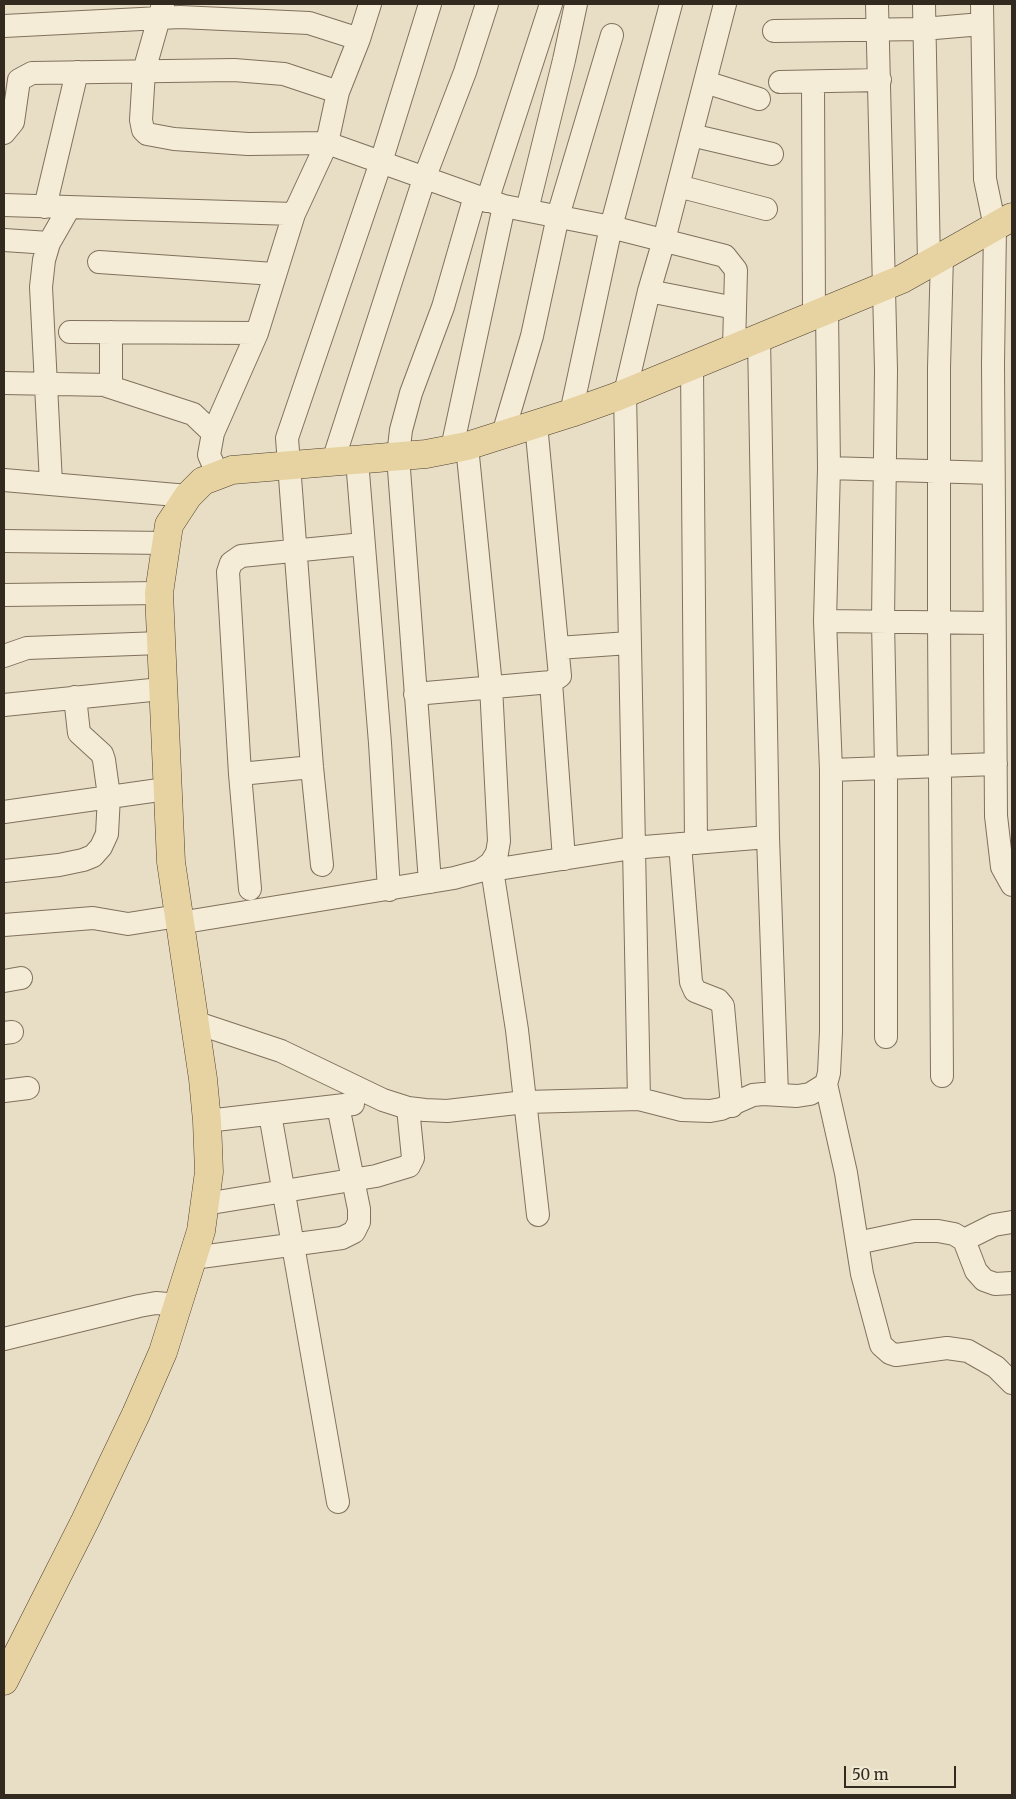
<!DOCTYPE html>
<html>
<head>
<meta charset="utf-8">
<style>
  body { margin:0 }
  #map { position:relative; width:1016px; height:1799px; overflow:hidden; background:#e8dec5; font-family:Merriweather,serif }
  canvas { display:block }
  .frame { position:absolute; inset:0; border:5px solid #32291f; pointer-events:none }
  .scale { position:absolute; left:844px; top:1766px; width:112px; height:22px; box-sizing:border-box; border:2px solid #32291f; border-top:0; padding-left:6px; font-size:15px; line-height:18px; white-space:nowrap; color:#32291f; -webkit-text-stroke:4px #f0e9d3; paint-order:stroke }
</style>
</head>
<body>
<div id="map">
<canvas width="1016" height="1799"></canvas>
<div class="frame"></div>
<div class="scale">50 m</div>
</div>
<script>
const context = document.querySelector('canvas').getContext('2d');
context.lineJoin = 'round';
const poly = rows => new Path2D(rows.map(r => 'M' + r).join(''));
function trace(path, color, width, dash) { context.strokeStyle = color; context.lineWidth = width; context.lineCap = dash ? 'butt' : 'round'; context.setLineDash(dash || []); context.stroke(path); }
const minor = poly([
  [163,4,144,71,141,120,143,130,147,134,174,139,248,144,327,143,504,206,611,227,725,256,736,270,734,348],
  [877,4,886,370,883,622,886,767,886,1037],
  [924,4,929,263],
  [982,4,985,179,995,227,993,364,996,816,1002,867,1012,885],
  [4,26,180,17,309,23,359,39],
  [774,31,923,29,982,24],
  [705,82,759,99],
  [780,82,880,80],
  [813,82,814,315],
  [4,133,13,122,19,80,32,73,234,70,284,74,338,92],
  [691,135,772,154],
  [678,186,766,209],
  [487,201,551,4],
  [4,205,294,214],
  [45,207,77,72],
  [527,210,564,60,576,4],
  [4,240,49,243],
  [942,255,939,368,939,622,942,1076],
  [99,262,274,274],
  [649,291,735,308],
  [70,332,257,333],
  [759,338,768,837,777,1094],
  [692,366,696,843],
  [4,383,109,385,111,379,111,332],
  [107,386,193,414,213,433],
  [571,413,611,227,671,4],
  [536,424,560,676,551,682,564,859],
  [503,434,532,336,558,216,612,35],
  [452,448,504,206],
  [357,460,380,743,389,890],
  [333,461,424,179,465,72,487,4],
  [829,468,993,473],
  [218,475,209,455,213,433,257,333,294,214,327,143,338,92,359,39,370,4],
  [4,480,188,496],
  [51,483,41,287,44,260,49,243,69,208],
  [4,541,166,543],
  [4,595,159,593],
  [825,621,993,623],
  [558,648,629,643],
  [4,656,27,648,160,643],
  [415,694,551,682],
  [4,705,161,689],
  [831,770,996,764],
  [240,774,312,767],
  [4,812,166,789],
  [680,844,691,982,695,991,718,1000,723,1006,732,1106],
  [491,863,517,1030,538,1215],
  [322,865,312,767,287,438,381,162,430,4],
  [492,870,632,848,768,837],
  [4,871,59,865,83,860,93,856,101,847,107,834,109,796,104,760,102,754,79,733,75,697],
  [430,882,398,456,401,430,411,393,443,307,475,196],
  [250,889,240,774,228,572,231,563,241,556,363,544],
  [179,923,454,878,480,871,491,863,497,853,499,841,491,686,467,446],
  [4,925,93,918,128,924,178,916],
  [4,981,21,978],
  [194,1022,281,1051,383,1100,408,1108,425,1110,447,1111,525,1102,639,1099,682,1110,710,1111,721,1109,753,1095,763,1094,797,1096,810,1094,826,1084,829,1073,831,1032,831,770,825,621,829,468,827,310],
  [4,1033,12,1032],
  [826,1084,846,1173,862,1274,881,1345,890,1353,896,1355,947,1348,968,1351,996,1367,1012,1383],
  [4,1091,28,1088],
  [639,1099,625,393,649,291,664,240,725,4],
  [270,1114,338,1502],
  [207,1121,353,1104],
  [205,1204,376,1176,409,1166,413,1158,408,1108],
  [964,1240,994,1225,1012,1222],
  [857,1243,914,1231,938,1231,954,1234,964,1240,976,1271,984,1280,995,1284,1012,1283],
  [193,1258,342,1238,354,1232,359,1222,359,1209,338,1106],
  [4,1339,139,1306,156,1303,179,1305]
]);
const major = poly([
  [4,1681,85,1521,136,1414,163,1352,201,1231,209,1172,207,1121,203,1079,171,862,159,593,169,525,188,496,203,481,232,470,426,454,467,446,571,413,616,397,902,279,1012,217]
]);
trace(minor, '#80715d', 24);
trace(major, '#4f4031', 29);
trace(minor, '#f4ecd7', 22);
trace(major, '#e6d3a1', 28);
</script>
</body>
</html>
